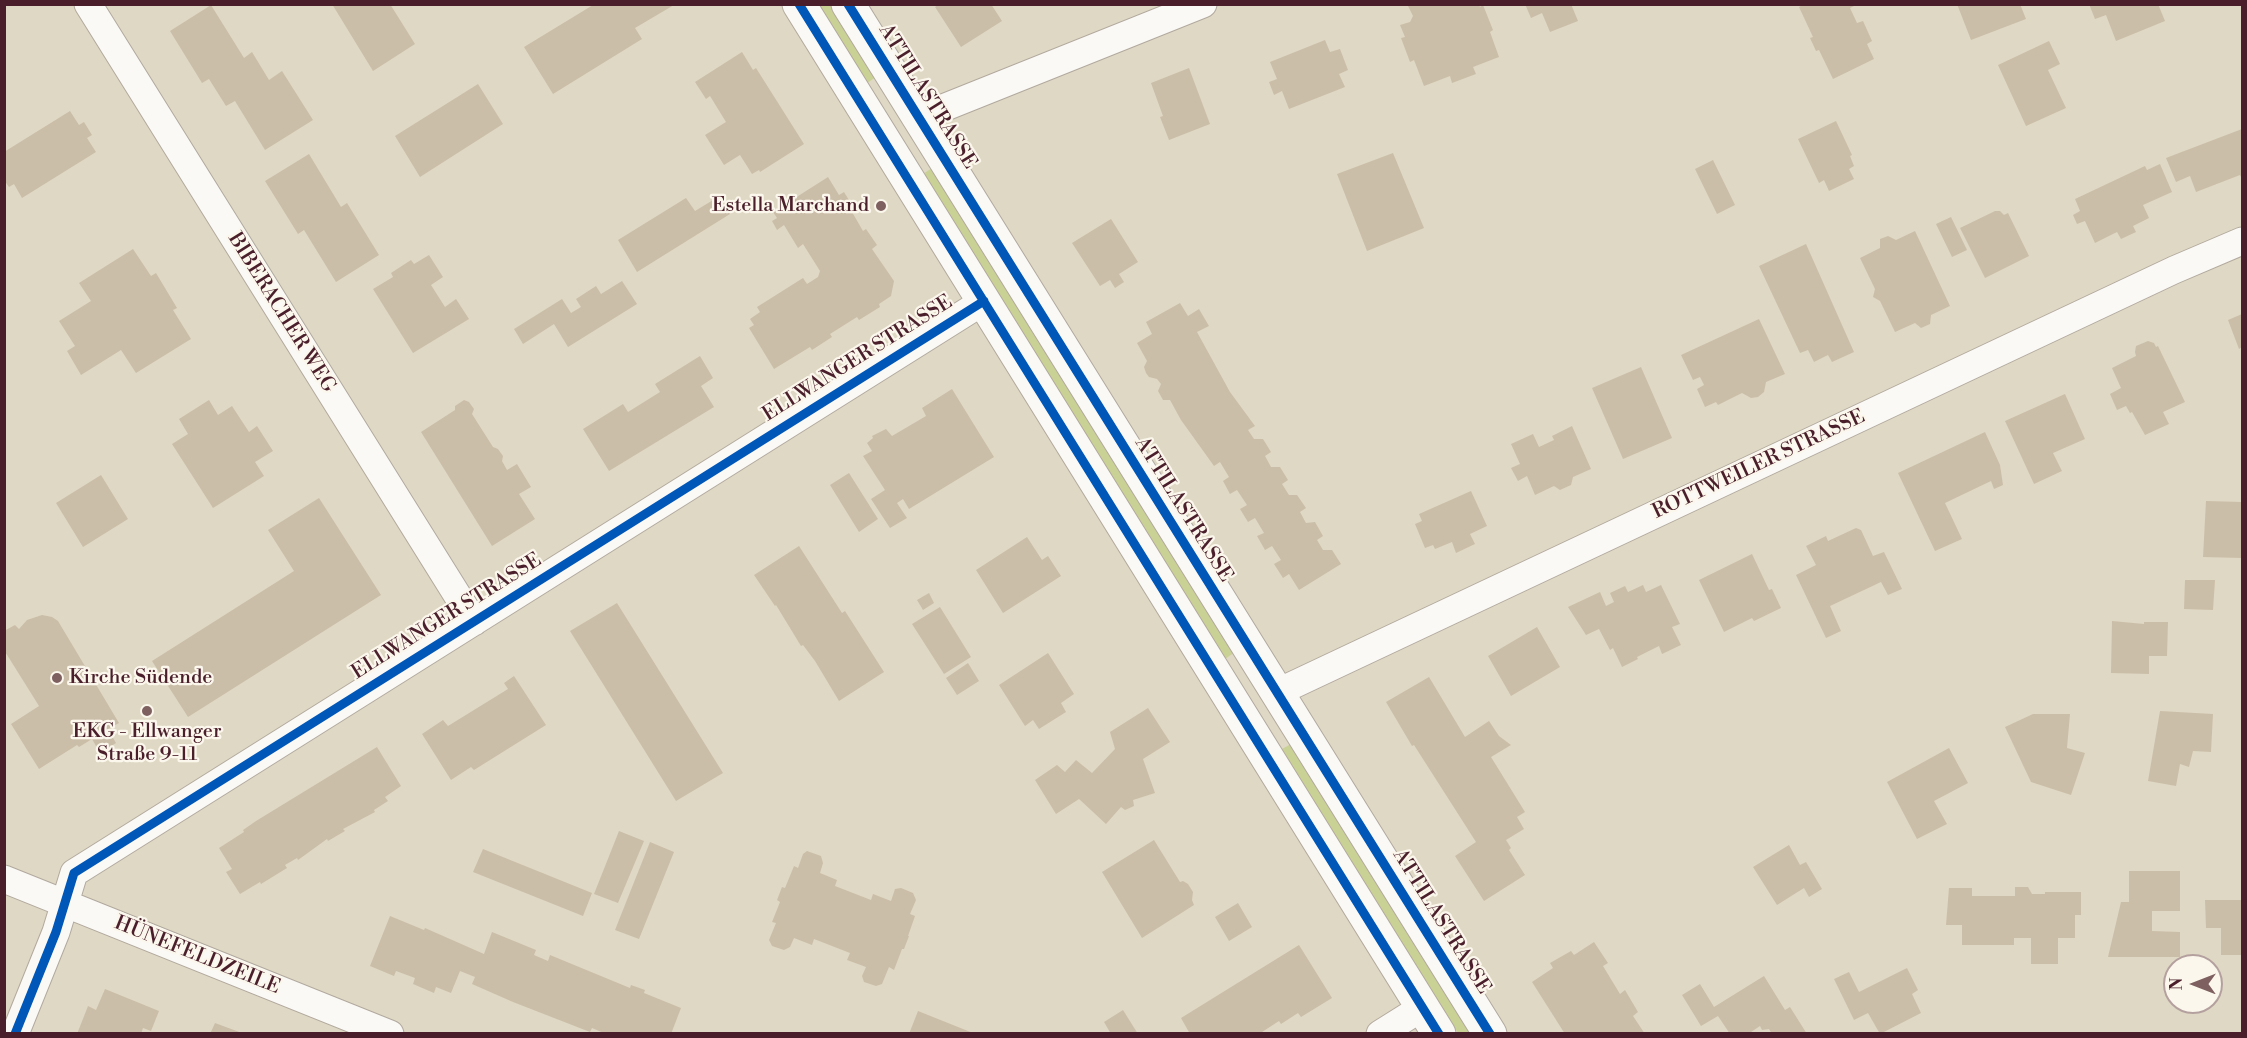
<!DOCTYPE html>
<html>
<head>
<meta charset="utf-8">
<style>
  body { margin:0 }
  #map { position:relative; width:2247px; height:1038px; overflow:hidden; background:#dfd8c4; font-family:"Libre Bodoni",serif }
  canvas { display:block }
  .frame { position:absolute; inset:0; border:6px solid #4a1f2b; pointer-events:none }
  .north { position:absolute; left:2163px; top:954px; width:60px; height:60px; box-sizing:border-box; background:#fbf7ec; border:2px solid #b4a19f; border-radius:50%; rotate:270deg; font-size:16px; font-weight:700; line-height:24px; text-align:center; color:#4a1f2b }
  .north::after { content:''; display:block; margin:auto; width:21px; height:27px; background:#7e6061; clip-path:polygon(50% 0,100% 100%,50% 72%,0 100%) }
</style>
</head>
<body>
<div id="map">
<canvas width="2247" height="1038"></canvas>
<div class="frame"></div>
<div class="north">N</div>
</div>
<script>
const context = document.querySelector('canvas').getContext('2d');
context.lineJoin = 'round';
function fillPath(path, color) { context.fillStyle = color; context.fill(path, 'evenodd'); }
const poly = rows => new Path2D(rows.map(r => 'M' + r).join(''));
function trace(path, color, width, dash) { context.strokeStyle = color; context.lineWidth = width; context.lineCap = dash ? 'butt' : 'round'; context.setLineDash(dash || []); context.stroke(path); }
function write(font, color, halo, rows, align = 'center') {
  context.font = font + ' "Libre Bodoni",serif'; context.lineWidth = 4.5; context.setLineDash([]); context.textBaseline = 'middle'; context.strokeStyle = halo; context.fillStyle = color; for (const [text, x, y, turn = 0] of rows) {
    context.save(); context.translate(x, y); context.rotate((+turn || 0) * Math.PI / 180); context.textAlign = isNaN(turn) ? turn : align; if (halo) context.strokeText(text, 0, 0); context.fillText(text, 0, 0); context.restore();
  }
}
const green = poly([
  [818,5,831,5,876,77,867,83],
  [932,168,1235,652,1225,659,923,174],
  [1291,744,1471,1033,1458,1033,1282,749]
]);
const building = poly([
  [332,4,390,4,415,44,373,71],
  [939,4,991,4,1002,21,961,47,935,7],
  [1411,4,1479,4,1480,7,1483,5,1493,30,1490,32,1499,57,1473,67,1476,74,1452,83,1450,76,1424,86,1414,60,1410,62,1401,38,1405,37,1400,25,1410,22,1413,16,1408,6],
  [1525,4,1571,4,1578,21,1550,32,1542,13,1531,18],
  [1804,4,1858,4,1850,8,1857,23,1863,21,1872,41,1867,44,1874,59,1833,79,1819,50,1816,51,1810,38,1813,37,1799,7],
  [1957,4,2020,4,2026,19,1971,40],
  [2089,4,2158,4,2165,21,2116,41,2106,15,2095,19],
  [211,5,244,58,252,52,269,80,282,71,313,120,265,150,235,101,226,106,209,79,202,83,170,31],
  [593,5,674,5,635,28,642,39,553,94,524,47],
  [1325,40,1330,52,1340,49,1348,70,1339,74,1345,87,1289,109,1282,91,1274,95,1269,82,1277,79,1270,62],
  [2049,41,2060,64,2048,70,2066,108,2026,126,1998,65],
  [742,52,753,70,756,68,804,144,760,172,759,170,752,174,740,155,724,165,705,135,726,122,710,96,706,99,695,82],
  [1189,68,1210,124,1169,140,1160,117,1163,116,1151,83],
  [478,84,503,124,420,177,395,136],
  [70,111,79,125,84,122,92,135,87,138,96,152,22,198,14,184,9,187,4,180,4,152],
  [1836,121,1852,155,1850,156,1854,166,1849,169,1854,179,1829,191,1824,180,1819,183,1798,139],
  [2242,129,2242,179,2240,175,2196,192,2190,176,2176,182,2166,158],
  [1393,153,1424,228,1367,251,1337,174],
  [309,154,341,207,347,203,379,255,336,282,304,230,298,234,265,181],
  [1713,160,1735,205,1717,214,1695,169],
  [2160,164,2172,192,2143,205,2149,218,2133,226,2136,232,2121,239,2117,232,2095,243,2085,221,2077,224,2073,215,2080,211,2075,199,2145,166,2147,170],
  [828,177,839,195,844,192,855,210,852,212,863,231,866,229,877,245,872,249,894,281,891,296,879,304,880,307,859,320,857,317,830,334,832,337,812,350,810,347,774,369,749,328,754,325,750,319,760,312,757,307,803,278,807,284,818,277,820,271,803,244,798,248,784,225,777,230,772,221,777,218,773,212],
  [718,197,730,214,637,272,618,240,686,198,695,211],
  [1995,211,2000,211,2004,215,2008,213,2029,256,1985,278,1960,228],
  [1951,217,1967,250,1952,257,1936,224],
  [1111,219,1138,262,1119,274,1124,282,1115,288,1110,280,1100,286,1072,243],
  [1915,231,1950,306,1931,315,1930,324,1921,328,1915,323,1895,332,1880,301,1873,297,1875,289,1860,258,1880,248,1880,239,1888,236,1896,240],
  [1806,244,1854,352,1832,362,1828,355,1814,362,1808,350,1800,353,1759,266],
  [133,249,151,276,156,273,177,308,173,310,191,339,136,373,121,350,81,375,67,351,75,346,59,321,91,301,79,283],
  [429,255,443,277,431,285,445,307,456,299,469,319,413,353,373,289,393,277,391,273,411,260,414,264],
  [622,281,637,304,568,347,554,324,523,344,514,329,562,299,571,313,581,307,576,299,596,286,601,294],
  [1180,303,1188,316,1199,309,1209,326,1197,332,1230,392,1255,426,1248,430,1254,439,1263,439,1271,452,1265,456,1271,467,1280,467,1288,480,1282,484,1289,495,1297,495,1306,508,1300,512,1306,523,1315,522,1323,536,1317,540,1323,550,1332,550,1341,564,1299,590,1289,574,1283,578,1274,564,1281,560,1272,546,1265,550,1257,536,1264,533,1255,518,1248,522,1240,509,1247,505,1237,490,1230,494,1223,481,1229,477,1220,462,1214,466,1181,420,1170,400,1163,400,1158,391,1161,384,1157,379,1149,377,1146,373,1144,367,1147,361,1137,343,1152,334,1146,322],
  [2242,314,2242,347,2239,349,2228,320],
  [1759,319,1785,374,1766,382,1764,392,1758,397,1751,398,1742,393,1718,405,1716,402,1705,407,1697,389,1704,385,1700,377,1693,380,1681,355],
  [2148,341,2154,343,2156,347,2158,346,2185,402,2163,412,2169,424,2145,435,2132,412,2130,413,2126,406,2117,410,2110,394,2121,388,2112,368,2136,356,2135,352,2136,346],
  [700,356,713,378,701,386,714,407,609,471,583,429,623,404,628,412,660,392,655,384],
  [1641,367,1672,438,1623,459,1592,388],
  [952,389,994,457,909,509,903,499,897,503,907,518,890,528,871,499,885,490,863,456,872,451,867,443,873,438,872,436,886,429,892,436,926,416,922,408],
  [2065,394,2085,439,2053,453,2062,471,2034,484,2005,421],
  [209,400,218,415,232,406,249,432,257,426,273,451,255,462,264,476,213,508,172,444,188,434,179,419],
  [464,400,469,402,474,409,472,414,493,447,498,449,503,456,502,461,507,470,517,464,531,487,519,494,535,519,492,546,421,432,455,410,455,406],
  [1572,426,1591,469,1573,477,1571,485,1560,490,1554,486,1535,495,1527,476,1518,481,1511,468,1520,464,1511,444,1533,434,1539,447,1554,440,1552,436],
  [1985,432,2000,465,2003,485,1994,489,1991,481,1945,503,1962,539,1935,551,1898,473],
  [849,473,878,519,859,532,830,485],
  [101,475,128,519,83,547,56,503],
  [1471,491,1487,526,1470,534,1475,544,1456,553,1452,542,1435,549,1433,545,1425,548,1415,524,1422,521,1419,514],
  [319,498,381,595,188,717,152,661,294,571,268,530],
  [2206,501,2242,502,2242,558,2203,557],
  [1856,528,1861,530,1873,556,1884,552,1902,589,1888,595,1881,582,1830,606,1841,631,1826,638,1796,575,1816,565,1806,546,1826,536,1828,541],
  [1027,537,1042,560,1048,556,1061,576,1003,613,976,570],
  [799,546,842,613,845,611,884,672,839,701,815,661,803,645,801,646,776,605,775,606,754,575],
  [1752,554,1769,590,1772,589,1781,608,1754,621,1752,618,1724,632,1699,580],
  [2185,580,2215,580,2213,610,2184,609],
  [1643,585,1646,592,1661,585,1680,624,1672,627,1681,645,1662,654,1659,646,1637,657,1638,659,1622,667,1613,648,1610,650,1599,629,1586,635,1568,607,1600,592,1606,606,1614,602,1610,593,1625,586,1628,592],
  [929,593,934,603,923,610,917,600],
  [617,603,723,773,676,801,570,631],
  [940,607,971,657,944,674,912,624],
  [42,615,52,617,58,621,119,723,108,729,116,743,100,753,92,739,79,747,77,745,39,769,11,724,39,706,4,650,4,631,15,625,19,629,27,620],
  [2112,621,2144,624,2144,622,2168,622,2167,656,2149,656,2149,674,2111,673],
  [1537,627,1560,667,1511,696,1488,656],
  [1048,653,1074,694,1061,703,1066,712,1039,729,1033,720,1025,726,999,685],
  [968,663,979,681,957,695,946,678],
  [514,676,546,725,474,770,471,767,451,780,422,734,443,720,448,726,508,689,504,683],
  [1429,677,1465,737,1489,721,1499,736,1511,745,1491,757,1525,812,1517,817,1524,829,1506,840,1511,848,1509,850,1525,875,1484,901,1455,856,1476,842,1414,745,1412,746,1386,702],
  [1148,708,1170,742,1143,759,1155,793,1133,800,1134,806,1125,810,1121,807,1106,824,1079,799,1056,814,1035,780,1057,765,1065,772,1076,760,1092,773,1115,749,1110,732],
  [2160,711,2213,714,2211,752,2193,751,2189,767,2180,764,2176,786,2148,781],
  [2033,714,2070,714,2067,748,2085,753,2071,795,2031,782,2005,727],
  [377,747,401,786,385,797,388,801,374,810,375,812,343,829,345,831,328,841,327,839,298,860,297,858,285,865,287,868,261,884,260,882,240,894,226,872,232,869,219,848,244,832,243,830,256,821],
  [1949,748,1968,783,1934,801,1947,824,1917,839,1887,782],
  [619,831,644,841,618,903,594,894],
  [1154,840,1180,882,1183,881,1188,884,1193,892,1192,900,1194,905,1142,938,1102,872],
  [650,842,674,852,639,939,615,930],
  [1789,845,1800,865,1806,862,1822,889,1809,897,1804,888,1777,905,1753,867],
  [483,849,592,893,583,916,473,872],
  [807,851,821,856,823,863,820,873,837,880,835,886,871,900,873,894,891,901,895,889,901,888,913,893,916,900,910,914,915,916,908,936,909,936,904,949,902,949,894,970,889,967,882,984,876,986,864,982,862,976,866,967,847,960,850,953,814,939,812,945,794,938,790,947,784,950,772,946,769,940,776,923,772,922,780,902,777,900,782,887,785,888,794,866,798,868,803,854],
  [2129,871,2180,871,2180,911,2152,911,2152,931,2180,932,2180,957,2108,957,2121,902,2129,902],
  [2015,887,2028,887,2032,894,2045,894,2045,892,2081,892,2081,915,2075,915,2075,938,2058,938,2058,964,2031,964,2031,938,2014,938,2014,945,1962,945,1962,925,1946,925,1949,888,1972,888,1972,896,2015,896],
  [2205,900,2241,900,2242,955,2221,955,2221,928,2206,928],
  [1238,903,1252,927,1229,941,1215,917],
  [390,916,424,930,425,928,484,954,492,932,536,950,534,955,548,961,550,955,630,988,631,985,645,990,644,993,681,1008,671,1034,606,1034,592,1028,590,1032,513,1002,472,984,475,977,460,971,451,993,436,987,434,993,413,984,415,978,396,971,394,976,370,966],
  [1594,942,1608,963,1603,966,1620,994,1625,990,1638,1012,1633,1016,1645,1034,1565,1034,1532,982,1553,968,1550,963,1571,951,1574,955],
  [1299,945,1332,998,1301,1017,1298,1013,1281,1024,1279,1021,1259,1034,1190,1034,1181,1018],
  [1907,968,1918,990,1912,994,1921,1013,1880,1034,1868,1013,1854,1020,1834,979,1849,972,1859,992],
  [1764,976,1785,1010,1790,1007,1807,1034,1772,1034,1769,1029,1762,1030,1760,1026,1748,1034,1730,1034,1718,1016,1701,1026,1682,995,1700,984,1714,1007],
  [105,989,159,1011,151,1031,143,1028,141,1034,77,1034,88,1006,96,1010],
  [1123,1010,1138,1034,1111,1034,1104,1022],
  [918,1011,973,1033,973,1034,909,1034],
  [215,1023,242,1033,242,1034,210,1034]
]);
const street = poly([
  [88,4,474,622],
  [918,118,1203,4],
  [1276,693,2174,270,2242,241],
  [4,879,390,1034],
  [15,1034,56,932,74,873,984,301],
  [1380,1034,1423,1007]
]);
const secondary = poly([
  [799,4,1439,1034],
  [848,4,1490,1034]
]);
const cycleway = poly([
  [799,4,1439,1034],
  [848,4,1490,1034],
  [15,1034,56,932,74,873,984,301]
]);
const markers = [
  [881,206,6,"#7e6061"],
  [57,678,6,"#7e6061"],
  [147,711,6,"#7e6061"]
];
const streetNames = [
  ["ATTILASTRASSE",927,97,58],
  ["BIBERACHER WEG",281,313,58],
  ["ELLWANGER STRASSE",858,359,-32],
  ["ROTTWEILER STRASSE",1759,465,-25],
  ["ATTILASTRASSE",1183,510,58],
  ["ELLWANGER STRASSE",447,617,-32],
  ["ATTILASTRASSE",1441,922,58],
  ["HÜNEFELDZEILE",197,956,22]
];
const poiNames = [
  ["Estella Marchand",869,206],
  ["Kirche Südende",69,678,"left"],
  ["EKG - Ellwanger",147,732,"center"],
  ["Straße 9-11",147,755,"center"]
];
fillPath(green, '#cad195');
fillPath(building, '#cbbea8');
trace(street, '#b2a99e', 29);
trace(secondary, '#b2a99e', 35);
trace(street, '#faf9f6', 27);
trace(secondary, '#faf9f6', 33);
trace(cycleway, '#0057b8', 9);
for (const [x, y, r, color] of markers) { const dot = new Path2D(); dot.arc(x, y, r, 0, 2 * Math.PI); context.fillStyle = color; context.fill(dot); trace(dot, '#fbf7ec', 2); }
write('20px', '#4a1f2b', '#fbf7ec', streetNames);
write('20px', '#4a1f2b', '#fbf7ec', poiNames, 'right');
</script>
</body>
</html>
